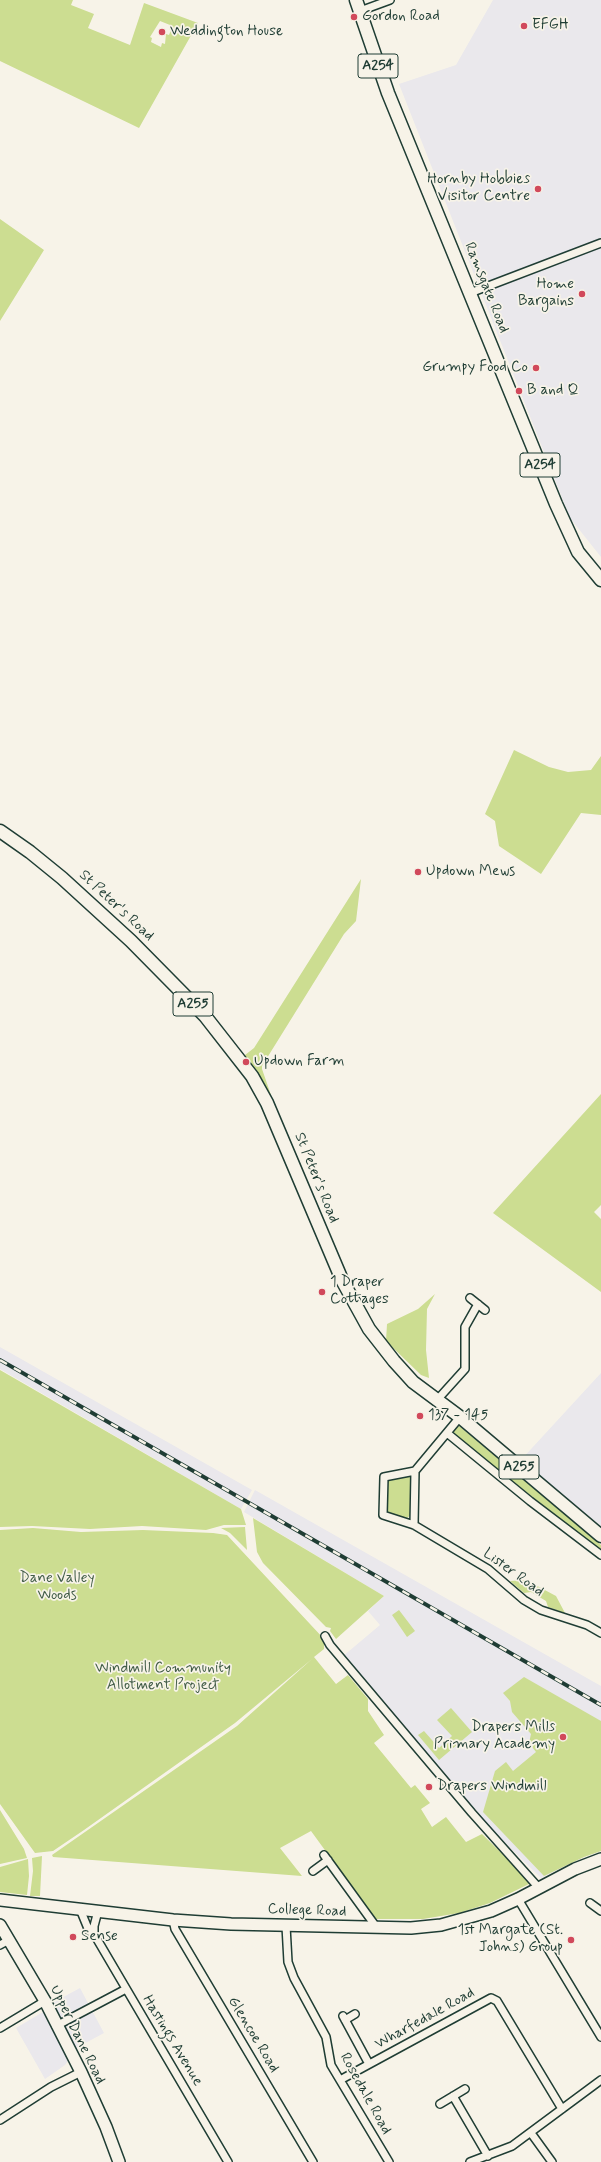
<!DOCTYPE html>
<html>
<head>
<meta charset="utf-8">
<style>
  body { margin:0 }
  canvas { display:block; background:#f7f3e8 }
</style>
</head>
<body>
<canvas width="601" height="2162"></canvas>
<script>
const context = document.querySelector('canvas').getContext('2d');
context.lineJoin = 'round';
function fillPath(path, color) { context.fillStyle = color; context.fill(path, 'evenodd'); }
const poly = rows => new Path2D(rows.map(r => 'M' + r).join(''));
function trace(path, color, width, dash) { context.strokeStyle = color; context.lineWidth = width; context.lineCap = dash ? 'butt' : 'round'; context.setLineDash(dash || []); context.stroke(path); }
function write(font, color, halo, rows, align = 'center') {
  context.font = font + ' Mynerve,sans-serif'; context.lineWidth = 3.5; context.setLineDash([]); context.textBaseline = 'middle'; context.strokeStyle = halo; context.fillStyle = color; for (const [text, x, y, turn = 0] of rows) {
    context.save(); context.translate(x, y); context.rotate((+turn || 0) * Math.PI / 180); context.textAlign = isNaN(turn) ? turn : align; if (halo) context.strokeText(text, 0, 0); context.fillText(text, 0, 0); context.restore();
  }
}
const built = poly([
  [493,0,601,0,601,557,570,518,399,84,456,65],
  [0,1347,252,1490,241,1509,0,1369],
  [601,1373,601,1526,520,1461],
  [255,1490,601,1686,601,1851,584,1857,541,1878,490,1828,378,1694,374,1693,342,1657,380,1625,368,1611,384,1596,244,1512],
  [80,1988,104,2033,78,2047,65,2065,45,2079,16,2028,43,2012,56,2001]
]);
const green = poly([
  [0,0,73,0,71,5,94,14,88,28,130,45,144,3,198,23,139,128,0,61],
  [160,21,170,25,169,29,171,30,169,35,166,34,165,44,162,43,161,47,151,42,152,38,150,37],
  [0,219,44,250,0,321],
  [514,750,549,767,568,772,591,770,601,756,601,815,581,813,541,874,499,846,495,821,485,814],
  [361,879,356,921,344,934,262,1066,262,1069,272,1098,267,1100,244,1061,245,1055,254,1048],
  [601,1094,601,1205,594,1212,601,1219,601,1292,493,1213],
  [435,1294,427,1309,426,1350,429,1378,421,1375,386,1341,387,1324,418,1309],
  [0,1370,241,1509,246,1525,224,1525,206,1530,142,1526,90,1529,32,1526,0,1527],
  [459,1426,601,1545,601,1551,453,1434,453,1430],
  [408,1475,412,1479,411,1515,407,1518,388,1513,386,1480],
  [253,1518,290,1540,384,1596,336,1639,330,1631,331,1628,326,1627,263,1563,257,1552],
  [245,1527,247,1550,230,1533,221,1528],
  [33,1528,81,1532,143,1530,213,1533,227,1535,324,1639,324,1649,314,1657,336,1684,348,1675,368,1699,368,1711,384,1735,374,1743,411,1788,415,1785,430,1803,421,1809,432,1827,446,1817,466,1842,482,1834,529,1880,529,1884,490,1903,459,1913,423,1919,375,1919,311,1831,280,1848,302,1876,53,1857,52,1855,237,1726,312,1659,235,1723,84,1830,53,1851,35,1853,0,1804,0,1530],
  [526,1580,556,1596,565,1613,548,1607,546,1601,531,1592,524,1593,510,1581],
  [399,1610,415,1631,407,1637,392,1615],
  [524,1677,601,1721,601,1851,584,1857,544,1876,483,1812,495,1771,506,1762,513,1771,536,1752,529,1743,531,1734,512,1712,510,1701,503,1693],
  [451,1708,472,1732,439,1760,418,1735,424,1731,439,1748,452,1736,437,1720],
  [0,1810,24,1849,27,1858,0,1864],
  [42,1856,40,1896,30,1896,33,1871,32,1858],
  [28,1859,29,1876,27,1895,0,1892,0,1867]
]);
const street = poly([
  [360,11,390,0],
  [470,293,601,243],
  [470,1298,485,1310],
  [437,1400,465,1369,465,1327,478,1304],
  [447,1433,530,1501,601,1555],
  [415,1471,384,1477,383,1515,414,1525,488,1569,524,1600,541,1610,587,1625,601,1633],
  [414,1525,415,1471,460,1417],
  [325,1636,330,1645,472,1813,539,1888],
  [324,1855,377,1928],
  [313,1871,328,1860],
  [518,1899,601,2037],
  [590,1903,601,1911],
  [80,1909,89,1931,94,1934,228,2162],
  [173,1920,175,1929,313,2162],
  [286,1926,288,1962,294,1978,326,2037,331,2065,389,2162],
  [94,1934,94,1926,98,1911],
  [0,1945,9,1940],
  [343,2016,369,2064],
  [345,2020,355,2014],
  [56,2026,126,1989],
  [0,2028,45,2001],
  [340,2080,491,1998,497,2001,562,2109],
  [453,2096,488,2156],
  [440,2104,465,2089],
  [0,2120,51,2087,81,2072],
  [531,2133,552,2162],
  [470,2162,512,2146,601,2080]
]);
const secondary = poly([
  [0,1900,173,1920,231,1924,411,1928,441,1925,491,1911,518,1899,575,1869,601,1859],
  [0,1925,45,2001,81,2072,106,2127,119,2162]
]);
const primary = poly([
  [356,0,388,93,556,504,578,552,601,580],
  [0,831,30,852,62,878,131,941,205,1016,252,1076,267,1103,342,1280,369,1329,394,1361,413,1382,460,1417,601,1536]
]);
const rail = poly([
  [0,1360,601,1705]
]);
const markers = [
  [354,17,4,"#d1495b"],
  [524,26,4,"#d1495b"],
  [162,32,4,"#d1495b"],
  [538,189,4,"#d1495b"],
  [582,294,4,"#d1495b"],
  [536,368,4,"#d1495b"],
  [519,391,4,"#d1495b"],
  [418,872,4,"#d1495b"],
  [246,1062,4,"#d1495b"],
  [322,1292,4,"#d1495b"],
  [420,1416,4,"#d1495b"],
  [563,1737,4,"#d1495b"],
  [429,1787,4,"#d1495b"],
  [73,1937,4,"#d1495b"],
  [571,1940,4,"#d1495b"]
];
const shields = [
  [378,66,40],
  [540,465,40],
  [193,1004,40],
  [519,1467,40]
];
const shieldNames = [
  ["A254",378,66],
  ["A254",540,465],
  ["A255",193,1004],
  ["A255",519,1467]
];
const poiNames = [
  ["Gordon Road",362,17],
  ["EFGH",532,26],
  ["Weddington House",170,32],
  ["Hornby Hobbies",530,180,"right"],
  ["Visitor Centre",530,197,"right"],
  ["Home",574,285,"right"],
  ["Bargains",574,302,"right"],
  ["Grumpy Food Co",528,368,"right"],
  ["B and Q",527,391],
  ["Updown Mews",426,872],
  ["Updown Farm",254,1062],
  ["1 Draper",330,1283],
  ["Cottages",330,1300],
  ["137 - 145",428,1416],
  ["Drapers Mills",555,1728,"right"],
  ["Primary Academy",555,1745,"right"],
  ["Drapers Windmill",437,1787],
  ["1st Margate (St.",563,1931,"right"],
  ["Johns) Group",563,1948,"right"],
  ["Sense",81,1937]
];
const streetNames = [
  ["Ramsgate Road",486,288,68],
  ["St Peter's Road",116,906,43],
  ["St Peter's Road",316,1178,68],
  ["Lister Road",513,1573,36],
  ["College Road",307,1911,2],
  ["Wharfedale Road",425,2019,-29],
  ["Upper Dane Road",77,2035,64],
  ["Glencoe Road",253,2035,59],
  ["Hastings Avenue",172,2041,59],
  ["Rosedale Road",365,2094,61]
];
const parkNames = [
  ["Dane Valley",57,1579],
  ["Woods",57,1596],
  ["Windmill Community",163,1669],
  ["Allotment Project",163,1686]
];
fillPath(built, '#eae8ec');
fillPath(green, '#ccdd91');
trace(street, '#1f3d34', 10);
trace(secondary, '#1f3d34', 14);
trace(primary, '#1f3d34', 15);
trace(street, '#f7f3e8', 7);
trace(secondary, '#f7f3e8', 11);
trace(primary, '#f7f3e8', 12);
trace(rail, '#1f3d34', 4);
trace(rail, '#f7f3e8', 2.5, [8]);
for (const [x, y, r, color] of markers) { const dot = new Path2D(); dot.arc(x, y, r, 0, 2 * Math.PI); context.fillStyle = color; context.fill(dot); trace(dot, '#f7f3e8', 1.5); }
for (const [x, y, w] of shields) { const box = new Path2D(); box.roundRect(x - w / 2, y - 12, w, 24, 3); context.fillStyle = '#f7f3e8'; context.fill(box); trace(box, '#1f3d34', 1); }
write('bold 14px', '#1f3d34', null, shieldNames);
write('15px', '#1f3d34', '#f7f3e8', poiNames, 'left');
write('15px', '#1f3d34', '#f7f3e8', streetNames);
write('15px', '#425d47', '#f7f3e8', parkNames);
</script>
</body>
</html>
